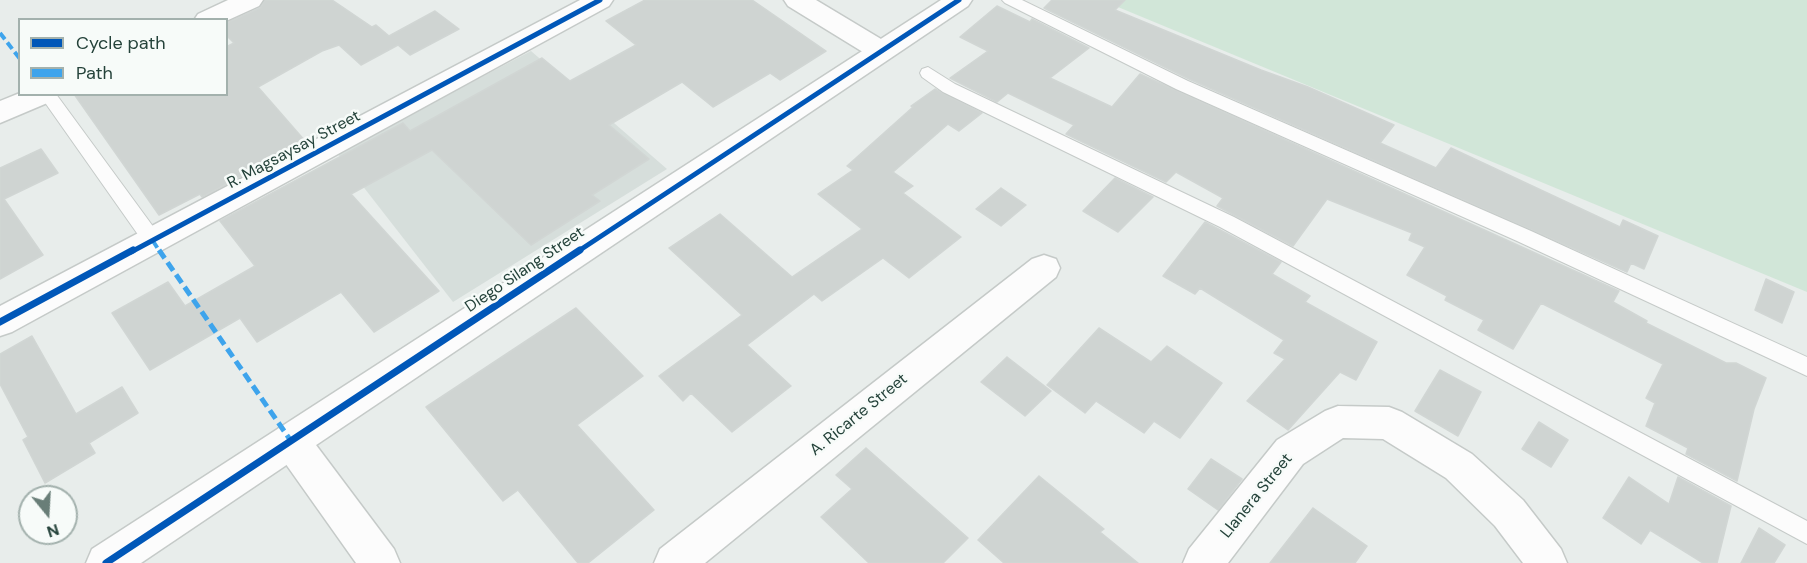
<!DOCTYPE html>
<html>
<head>
<meta charset="utf-8">
<style>
  body { margin:0 }
  #map { position:relative; width:1807px; height:563px; overflow:hidden; background:#e8edeb; font-family:"DM Sans",sans-serif }
  canvas { display:block }
  .legend { position:absolute; left:18px; top:18px; width:210px; height:78px; box-sizing:border-box; background:#f7fbf9; border:2px solid #a3b1ad; margin:0; padding:8px 10px; list-style:none; font-size:18px; color:#24423a }
  .legend li { display:flex; align-items:center; gap:12px; height:30px }
  .legend b { width:30px; border:2px solid #a3b1ad }
  .north { position:absolute; left:18px; top:485px; width:60px; height:60px; box-sizing:border-box; background:#f7fbf9; border:2px solid #a3b1ad; border-radius:50%; rotate:162deg; font-size:16px; font-weight:700; line-height:24px; text-align:center; color:#24423a }
  .north::after { content:''; display:block; margin:auto; width:21px; height:27px; background:#697e78; clip-path:polygon(50% 0,100% 100%,50% 72%,0 100%) }
</style>
</head>
<body>
<div id="map">
<canvas width="1807" height="563"></canvas>
<ul class="legend">
<li><b style="height:8px;background:#0057b8"></b>Cycle path</li>
<li><b style="height:8px;background:#3ea4ec"></b>Path</li>
</ul>
<div class="north">N</div>
</div>
<script>
const context = document.querySelector('canvas').getContext('2d');
context.lineJoin = 'round';
function fillPath(path, color) { context.fillStyle = color; context.fill(path, 'evenodd'); }
const poly = rows => new Path2D(rows.map(r => 'M' + r).join(''));
function trace(path, color, width, dash) { context.strokeStyle = color; context.lineWidth = width; context.lineCap = dash ? 'butt' : 'round'; context.setLineDash(dash || []); context.stroke(path); }
function write(font, color, halo, rows, align = 'center') {
  context.font = font + ' "DM Sans",sans-serif'; context.lineWidth = 5; context.setLineDash([]); context.textBaseline = 'middle'; context.strokeStyle = halo; context.fillStyle = color; for (const [text, x, y, turn = 0] of rows) {
    context.save(); context.translate(x, y); context.rotate((+turn || 0) * Math.PI / 180); context.textAlign = isNaN(turn) ? turn : align; if (halo) context.strokeText(text, 0, 0); context.fillText(text, 0, 0); context.restore();
  }
}
const built = poly([
  [531,51,667,169,453,302,337,153]
]);
const green = poly([
  [1101,0,1807,0,1807,292]
]);
const building = poly([
  [265,0,332,0,372,27,376,25,389,36,435,11,459,29,410,55,398,45,361,65,339,45,322,51,258,87,306,142,202,197,200,194,159,215,74,94,226,94,226,47,234,43,226,35,226,23,260,8,265,0],
  [645,0,752,0,826,51,780,80,770,73,713,107,682,82,609,125,649,159,592,195,600,201,531,245,432,150,351,194,439,291,374,332,341,292,257,342,240,318,150,370,112,313,168,282,185,306,255,266,220,221,403,123,410,131,542,58,570,81,636,45,606,21,645,0],
  [1052,0,1125,0,1115,10,1261,70,1308,87,1394,125,1380,143,1436,168,1451,148,1620,227,1623,220,1658,236,1644,269,1631,263,1627,272,1189,79,1044,8,1052,0],
  [997,6,1030,22,1032,19,1089,48,1050,78,1112,107,1140,74,1619,291,1613,302,1647,321,1646,323,1726,363,1736,363,1766,378,1754,409,1737,481,1686,454,1688,448,1646,426,1655,403,1646,398,1663,364,1541,303,1513,349,1478,330,1484,320,1445,300,1447,296,1407,275,1425,247,1409,240,1412,233,1327,199,1293,246,1217,206,1223,198,1176,172,1166,182,1066,134,1074,125,1008,93,997,102,950,78,988,51,960,37,997,6],
  [935,89,982,113,959,131,948,124,893,172,913,186,903,193,961,237,909,278,883,258,822,301,814,294,747,345,791,386,732,432,691,393,683,401,659,376,742,315,669,248,720,214,792,277,862,229,818,194,853,170,847,166,913,107,911,106,935,89],
  [41,149,58,173,4,199,43,255,0,279,0,168,41,149],
  [1115,178,1153,197,1118,232,1083,211,1115,178],
  [1001,188,1026,205,1001,226,976,209,1001,188],
  [1205,222,1281,262,1272,274,1310,296,1305,302,1377,342,1356,380,1340,372,1288,430,1247,401,1285,359,1274,353,1284,340,1200,288,1195,294,1163,276,1205,222],
  [1766,279,1794,292,1782,323,1755,310,1766,279],
  [576,308,643,376,577,425,654,510,588,563,578,563,518,490,503,501,426,407,576,308],
  [1099,328,1151,362,1167,346,1222,383,1180,438,1154,421,1144,433,1096,401,1085,413,1047,385,1099,328],
  [32,336,76,414,122,387,138,413,89,443,95,453,45,483,23,440,28,437,0,384,0,354,32,336],
  [1007,357,1051,391,1025,416,981,382,1007,357],
  [1440,370,1481,392,1458,436,1415,411,1440,370],
  [1539,422,1568,440,1551,467,1522,449,1539,422],
  [866,448,968,538,943,563,869,563,821,517,852,489,836,475,866,448],
  [1211,459,1242,479,1218,510,1188,489,1211,459],
  [1039,476,1104,529,1100,532,1138,563,1004,563,978,540,1039,476],
  [1629,477,1669,504,1678,477,1731,506,1717,563,1703,563,1650,530,1641,544,1603,518,1629,477],
  [1313,508,1367,546,1355,563,1270,563,1313,508],
  [1759,528,1785,545,1774,563,1741,563,1759,528]
]);
const service = poly([
  [1002,0,1022,0,1188,81,1531,231,1807,357,1807,376,1517,241,1176,89,1005,3,1002,0],
  [928,67,955,84,1234,217,1807,521,1807,544,1220,227,943,92,922,77,920,73,922,69,928,67],
  [39,94,56,94,160,236,162,241,160,246,153,248,146,246,39,94]
]);
const minor = poly([
  [228,0,263,0,259,6,226,21,194,20,198,14,228,0],
  [580,0,613,0,609,6,12,332,0,336,0,306,580,0],
  [784,0,816,0,891,45,895,51,891,57,881,60,871,57,788,6,784,0],
  [20,93,20,94,56,94,52,101,0,123,0,101,20,93],
  [1044,255,1056,259,1060,268,1056,277,705,563,654,563,660,549,1032,259,1044,255],
  [1338,406,1389,407,1402,412,1472,454,1523,500,1561,549,1567,563,1523,563,1495,526,1446,478,1383,439,1343,438,1303,464,1228,563,1183,563,1189,549,1277,440,1325,411,1338,406],
  [291,424,304,429,394,549,400,563,356,563,278,453,273,441,278,429,291,424]
]);
const tertiary = poly([
  [941,0,972,0,968,6,141,563,86,563,92,549,941,0]
]);
const quietFar1 = poly([
  [0,33,20,59],
  [153,241,160,252]
]);
const quiet = poly([
  [159,250,291,441]
]);
const cyclewayFar1 = poly([
  [131,252,600,0],
  [577,252,959,0]
]);
const cycleway = poly([
  [0,322,133,250],
  [106,563,580,250]
]);
const streetNames = [
  ["R. Magsaysay Street",294,150,-28],
  ["Diego Silang Street",525,270,-34],
  ["A. Ricarte Street",859,415,-39],
  ["Llanera Street",1257,496,-51]
];
fillPath(built, '#d6dedb');
fillPath(green, '#d1e6d8');
fillPath(building, '#cfd4d2');
trace(building, '#d1d6d4', 1.5);
trace(service, '#c5cac8', 2);
trace(minor, '#c5cac8', 3);
trace(tertiary, '#c5cac8', 3);
fillPath(service, '#fcfcfc');
fillPath(minor, '#fcfcfc');
fillPath(tertiary, '#fcfcfc');
trace(quietFar1, '#3ea4ec', 4, [8, 4]);
trace(quiet, '#3ea4ec', 5, [10, 5]);
trace(cyclewayFar1, '#0057b8', 5);
trace(cycleway, '#0057b8', 7);
write('16px', '#24423a', '#f7fbf9', streetNames);
</script>
</body>
</html>
